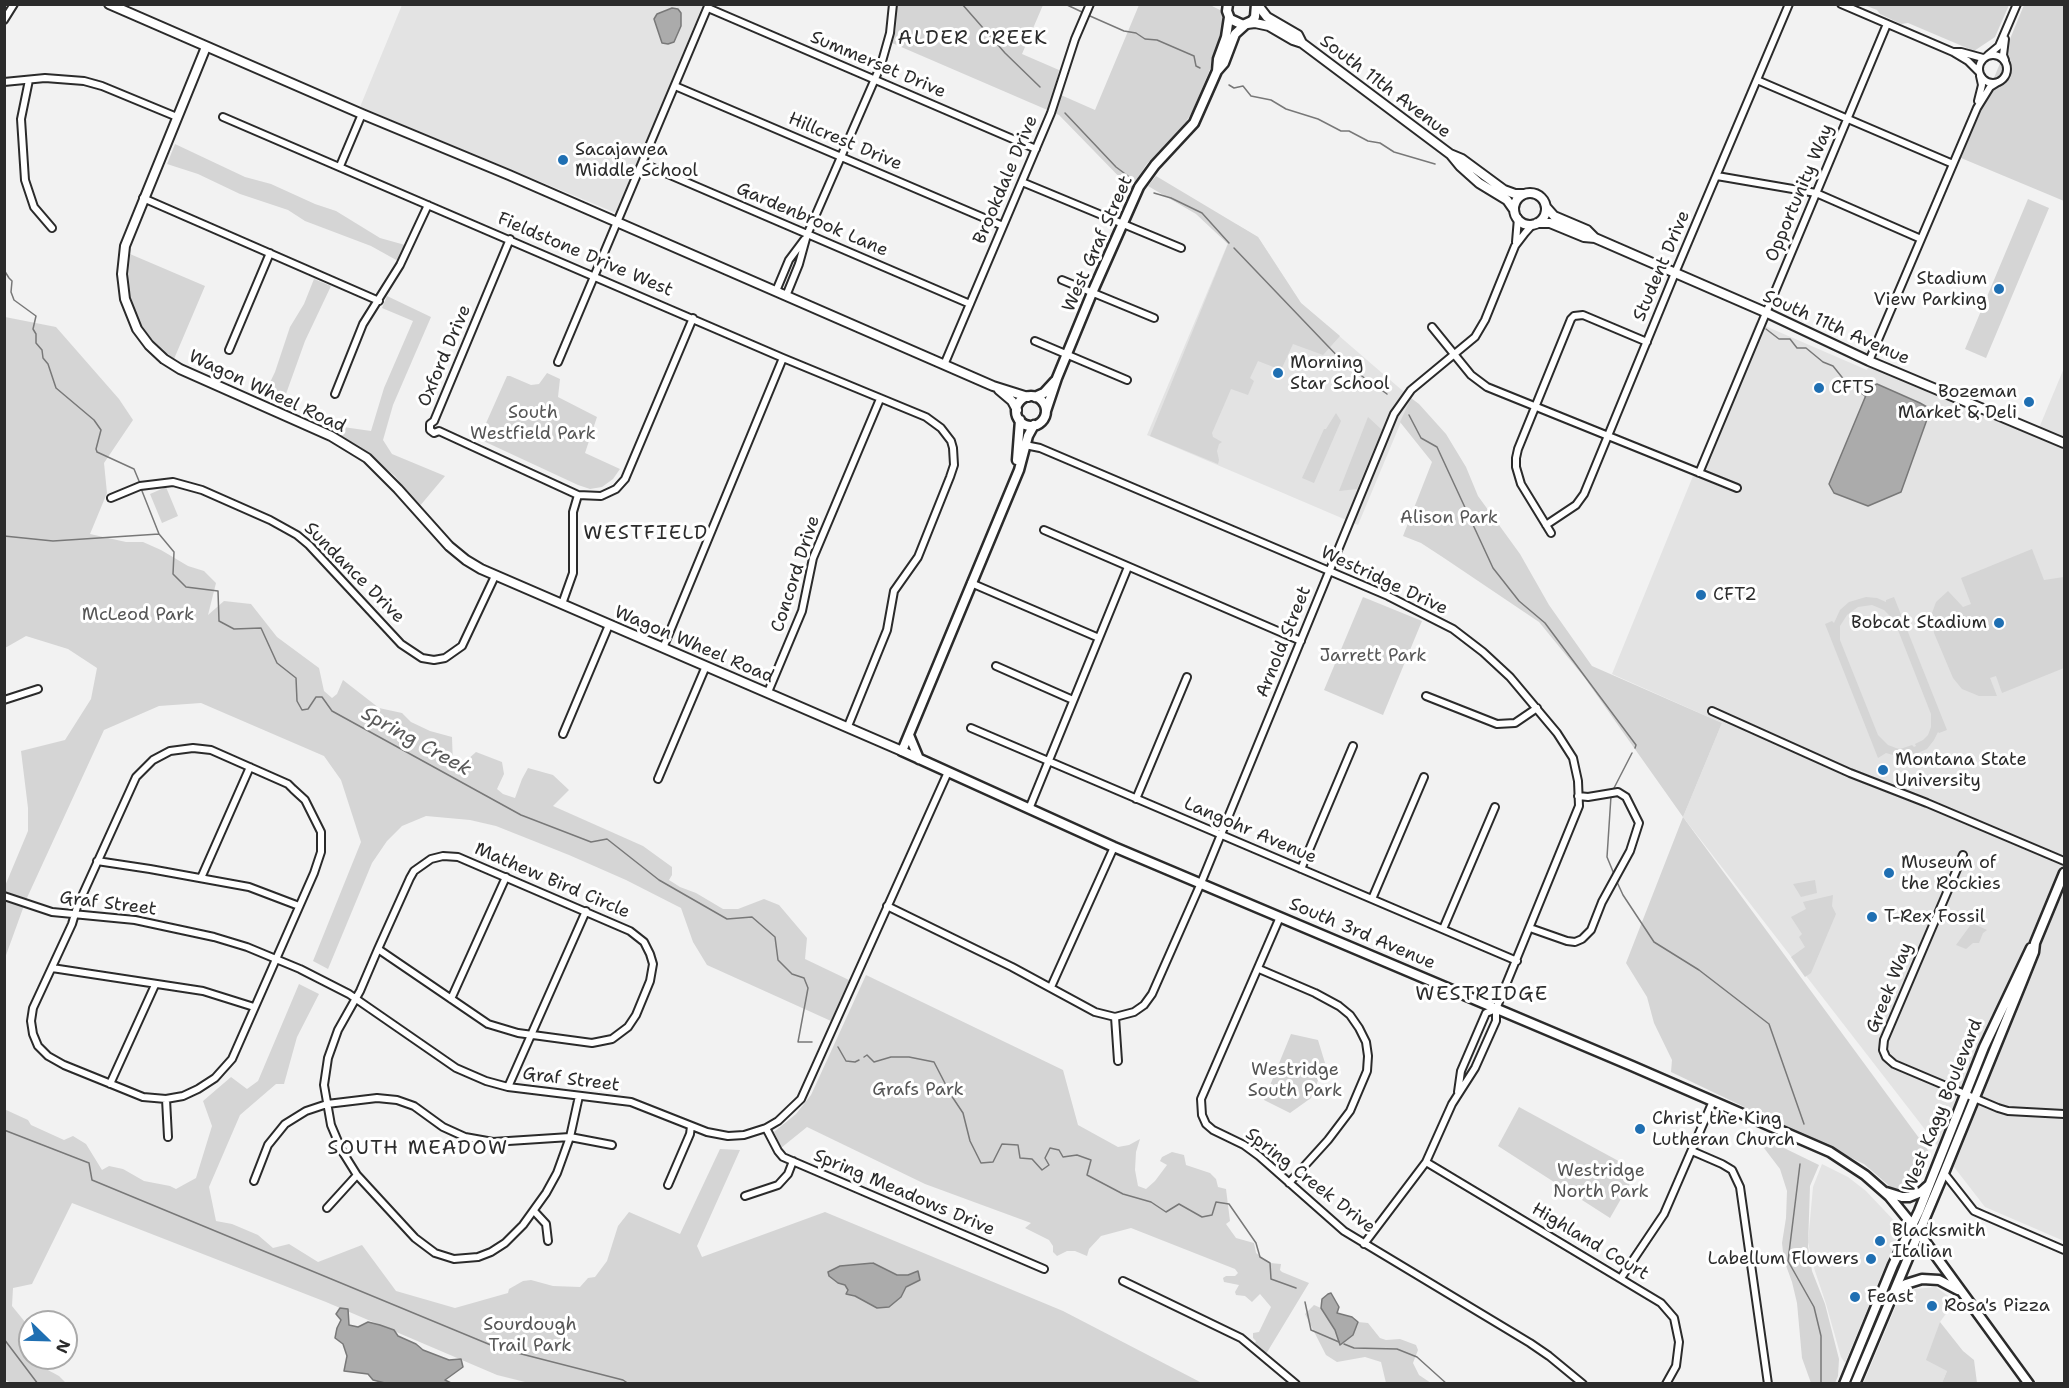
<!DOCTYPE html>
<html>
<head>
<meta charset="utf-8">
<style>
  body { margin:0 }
  #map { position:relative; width:2069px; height:1388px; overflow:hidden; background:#f2f2f2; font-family:"Shantell Sans",sans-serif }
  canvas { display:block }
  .frame { position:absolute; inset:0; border:6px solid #2b2b2b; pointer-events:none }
  .north { position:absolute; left:18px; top:1310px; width:60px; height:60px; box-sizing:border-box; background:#fff; border:2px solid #aaa; border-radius:50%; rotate:113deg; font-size:16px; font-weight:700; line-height:24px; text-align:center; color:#2b2b2b }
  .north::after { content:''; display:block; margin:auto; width:21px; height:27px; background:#1f6fb2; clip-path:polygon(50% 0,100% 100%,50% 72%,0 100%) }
</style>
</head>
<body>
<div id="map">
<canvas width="2069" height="1388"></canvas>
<div class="frame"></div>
<div class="north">N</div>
</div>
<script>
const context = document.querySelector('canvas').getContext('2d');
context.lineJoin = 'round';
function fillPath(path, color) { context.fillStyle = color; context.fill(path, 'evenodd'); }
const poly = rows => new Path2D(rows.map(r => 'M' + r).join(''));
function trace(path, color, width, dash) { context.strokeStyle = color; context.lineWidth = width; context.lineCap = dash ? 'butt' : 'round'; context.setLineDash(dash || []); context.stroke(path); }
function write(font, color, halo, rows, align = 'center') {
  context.font = font + ' "Shantell Sans",sans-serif'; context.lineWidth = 6; context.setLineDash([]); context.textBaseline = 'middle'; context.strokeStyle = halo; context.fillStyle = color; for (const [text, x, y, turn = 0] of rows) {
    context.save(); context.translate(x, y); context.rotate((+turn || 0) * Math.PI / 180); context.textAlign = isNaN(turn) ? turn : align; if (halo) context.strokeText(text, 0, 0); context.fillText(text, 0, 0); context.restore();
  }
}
const built = poly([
  [402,5,703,5,616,213,360,107],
  [1236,224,1258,237,1301,303,1411,398,1358,525,1147,435],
  [1756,322,1867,370,1870,361,2064,444,2064,1241,1985,1207,1683,817,1722,723,1612,674],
  [2064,368,2064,439,2039,428],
  [1822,1164,1848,1177,1866,1191,1901,1228,1845,1363,1841,1357,1826,1304,1812,1262,1808,1242,1813,1187],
  [1936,1287,1955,1301,1940,1322,1947,1371,1942,1383,1863,1384,1898,1301,1915,1289]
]);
const green = poly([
  [897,5,1043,5,1022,54,1059,70,1054,92,1095,110,1139,5,1210,5,1220,10,1225,25,1224,36,1193,110,1186,122,1146,165,1131,189,1059,115,892,43,896,29],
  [1864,5,2009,5,1995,37,1974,51,1908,23,1901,24,1880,14,1877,10],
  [2024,5,2064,5,2064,201,1961,158],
  [175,144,245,177,271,184,315,204,336,211,380,238,405,245,398,261,371,246,305,221,288,210,240,194,198,174,167,164],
  [1156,176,1258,237,1301,303,1340,336,1323,355,1293,344,1281,370,1258,361,1250,378,1254,381,1248,395,1231,389,1212,433,1213,437,1222,442,1219,444,1217,451,1219,460,1218,464,1150,436,1228,244,1196,214,1148,186],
  [2028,199,2049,208,1986,358,1965,349],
  [130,254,205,286,174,359,160,348,142,328,133,309,128,280],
  [314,279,331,286,305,341,282,405,263,397,275,372,290,327,304,304],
  [387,296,431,317,393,405,383,440,392,454,445,476,419,507,395,476,370,456,333,432,336,426,371,431,384,388,413,321,382,308],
  [5,317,56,327,119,399,133,420,104,463,107,493,90,534,126,542,143,542,161,550,188,566,204,571,216,583,208,615,224,601,251,604,277,637,319,668,324,691,332,698,337,694,343,680,379,708,402,713,411,722,430,731,452,737,453,766,458,768,476,752,502,762,504,774,497,789,503,794,515,798,522,779,528,768,553,775,569,790,553,806,643,846,672,867,672,875,669,880,680,887,696,893,723,909,738,909,764,899,779,905,807,938,805,959,849,980,831,1021,707,965,693,942,681,908,626,880,569,855,496,826,470,820,426,816,402,826,387,841,372,863,328,969,313,961,361,842,341,780,324,756,201,703,159,706,104,730,26,900,5,958,5,886,28,831,28,808,21,751,65,740,91,699,97,668,68,649,26,636,5,648],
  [547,373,560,379,558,397,597,417,585,453,620,469,613,479,602,487,590,489,578,485,479,439,507,376,510,376,531,385,539,384],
  [1411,398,1419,404,1446,434,1466,467,1478,496,1520,554,1549,605,1592,666,1722,723,1683,817,1930,1153,1918,1184,1909,1193,1901,1194,1894,1190,1864,1164,1671,1072,1672,1060,1654,1023,1647,997,1626,963,1683,817,1584,677,1539,622,1444,558,1421,543,1403,536,1432,462,1400,422],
  [1336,413,1341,421,1314,483,1302,478,1324,429,1326,429],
  [1368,417,1382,430,1357,489,1339,491],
  [166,487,178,516,162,523,150,494],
  [2032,549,2044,580,2064,577,2064,668,2002,693,1996,676,1990,678,1997,696,1979,696,1962,689,1953,678,1934,633,1932,613,1936,602,1948,591,1963,607,1971,604,1961,578],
  [1363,597,1422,621,1383,715,1324,690],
  [1866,597,1877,598,1886,602,1886,600,1894,597,1947,730,1939,733,1938,732,1934,740,1927,749,1911,756,1900,757,1886,753,1878,758,1825,624,1832,621,1834,623,1840,610,1849,602],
  [1872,605,1884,610,1894,620,1931,714,1931,727,1928,735,1923,740,1915,744,1916,746,1914,747,1912,745,1900,749,1896,748,1888,745,1878,735,1840,640,1840,626,1847,615,1858,607],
  [1815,880,1817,893,1801,897,1793,884],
  [1833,895,1832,906,1836,914,1811,973,1805,977,1791,957,1805,947,1799,937,1802,934,1791,917,1806,909,1803,902],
  [1972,923,1987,930,1983,933,1979,943,1973,943,1966,949,1956,945],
  [866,975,1063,1070,1078,1125,1118,1147,1129,1145,1140,1139,1136,1152,1135,1170,1138,1186,1146,1189,1155,1181,1167,1165,1160,1161,1162,1157,1172,1152,1184,1155,1186,1165,1210,1173,1216,1179,1218,1187,1226,1189,1230,1221,1226,1224,1236,1238,1254,1243,1256,1253,1270,1263,1281,1264,1280,1270,1282,1272,1309,1283,1266,1354,1255,1343,1256,1341,1253,1338,1253,1333,1259,1332,1271,1307,1260,1294,1252,1302,1245,1296,1236,1295,1235,1292,1239,1285,1224,1282,1223,1278,1226,1276,1235,1276,1238,1273,1235,1269,1131,1228,1101,1236,1089,1249,1087,1256,1075,1251,1067,1251,1057,1256,1053,1252,1053,1246,1049,1240,1025,1228,1031,1223,925,1184,807,1127,781,1148,774,1132,796,1114,811,1095],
  [299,984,319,994,297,1037,284,1084,276,1084,240,1115,209,1187,216,1221,232,1224,258,1235,273,1248,289,1244,318,1262,362,1245,396,1291,455,1308,508,1293,509,1289,523,1281,531,1280,553,1286,580,1287,588,1278,595,1277,607,1261,618,1226,629,1212,680,1234,720,1149,740,1150,697,1246,702,1257,825,1212,1063,1311,1202,1383,529,1383,497,1375,326,1302,72,1203,32,1284,13,1288,12,1306,25,1322,30,1333,30,1358,41,1358,46,1369,59,1376,66,1383,11,1383,4,1379,4,1109,28,1120,31,1125,64,1140,73,1136,86,1144,102,1170,109,1166,123,1169,144,1181,170,1186,176,1189,196,1178,212,1126,203,1101,231,1077,247,1089,258,1081],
  [1291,1034,1318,1040,1325,1063,1311,1098,1290,1113,1264,1100],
  [1519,1107,1637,1171,1610,1218,1498,1146],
  [1747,1130,1819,1165,1810,1186,1808,1246,1812,1271,1825,1304,1839,1359,1838,1376,1835,1383,1811,1383,1802,1358,1797,1303,1792,1282,1784,1260,1782,1243,1786,1218,1787,1191,1780,1169,1764,1148,1743,1137],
  [1314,1305,1321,1308,1335,1330,1357,1327,1358,1322,1368,1323,1380,1338,1386,1340,1400,1339,1416,1345,1418,1350,1413,1363,1419,1375,1431,1383,1386,1383,1381,1362,1365,1357,1337,1362,1326,1355,1305,1314],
  [1940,1322,1963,1351,1974,1360,1977,1383,1942,1383,1947,1371,1926,1360]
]);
const water = poly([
  [672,8,678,9,681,13,681,26,674,42,668,44,662,43,654,19,657,14,672,8],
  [1877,384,1920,403,1927,407,1930,411,1901,492,1868,506,1834,493,1829,484,1869,388,1877,384],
  [873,1263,897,1275,908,1275,918,1271,920,1280,906,1287,901,1297,889,1307,877,1308,855,1296,846,1294,848,1290,845,1285,838,1283,829,1276,828,1272,840,1266,873,1263],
  [1331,1293,1339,1307,1337,1313,1352,1317,1358,1322,1353,1335,1340,1345,1335,1330,1321,1308,1322,1299,1328,1294,1331,1293],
  [340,1308,348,1309,349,1325,358,1327,368,1322,380,1325,394,1330,398,1336,416,1344,423,1350,449,1360,461,1359,463,1367,445,1380,453,1384,385,1383,373,1380,368,1374,344,1371,347,1356,343,1344,335,1338,337,1328,341,1320,336,1314,340,1308]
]);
const stream = poly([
  [962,4,1005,53,1040,87],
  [1065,4,1082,12],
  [1090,16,1124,31,1136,33,1145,39,1157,40,1194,56,1196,66,1200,68],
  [1229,85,1234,88,1243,86,1251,96,1271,100,1286,109,1318,119,1341,131,1349,131,1368,141,1380,143,1394,152,1435,164],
  [1065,113,1116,167,1128,176],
  [1154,193,1171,198,1202,213,1229,243],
  [1234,248,1345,364,1387,394],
  [4,270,9,278,12,281,11,292,14,300,36,316,33,329,36,334,36,343,42,350,43,358,48,364,56,388,94,420,101,430,96,449,97,452,134,469,139,481],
  [1766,329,1779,339,1790,339,1797,348,1806,348,1823,362,1833,366,1845,381,1865,396],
  [1409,415,1421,438,1437,447,1493,568,1519,601,1545,623,1636,745,1635,748],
  [142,491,159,534],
  [4,536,53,541,159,534,174,552,173,574,186,587,218,591,219,621,234,629,261,628,277,663,296,678,297,701,302,710,308,709,316,697,322,697,332,711,521,815,591,842,607,839,659,880,727,919,752,917,775,937,778,960,792,974,804,978,808,988,798,1042,812,1042],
  [1613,790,1632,753],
  [1611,796,1607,857,1614,874],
  [1617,882,1623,895,1654,942,1699,970,1769,1024,1804,1124],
  [838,1047,846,1061,855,1062,859,1060],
  [864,1057,867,1055,874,1062,891,1057,909,1057,934,1062,951,1095,963,1113,970,1141,981,1163,993,1162,1002,1144,1018,1145,1020,1158,1032,1159,1042,1170,1049,1165,1045,1158,1050,1148,1059,1150,1063,1157,1077,1155,1091,1160,1087,1175,1123,1194,1151,1202,1166,1212,1179,1204,1202,1217,1212,1215,1216,1202,1229,1204,1256,1243,1260,1257,1270,1263,1271,1279,1296,1288],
  [4,1130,89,1163,92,1180,498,1348,623,1380,629,1384],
  [1800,1164,1788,1261,1814,1307,1821,1336,1821,1384],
  [1305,1302,1311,1330,1339,1342],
  [4,1339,38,1384],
  [1344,1344,1354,1348,1397,1349,1417,1357,1447,1384]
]);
const minor = poly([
  [1841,4,1953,52,1968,61,1979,72],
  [708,8,1036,149],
  [4,20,14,4],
  [1953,52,1961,52,1983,58],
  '1979 69a14 14 0 1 1 28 0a14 14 0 1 1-28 0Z',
  [1988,55,1999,46,2017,4],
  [2005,60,2003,55,2005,39],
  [29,80,21,119,25,180,34,207,52,228],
  [1757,80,1953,164],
  [4,82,45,78,84,81,102,86,177,117],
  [675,86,1003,226],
  [1978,101,1982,85,1980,76],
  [223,117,783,358,926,417,941,428,951,441,953,448,954,465,950,477,918,557,894,591,887,630,848,726],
  [642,163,970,304],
  [340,166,362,114],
  [1717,176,1816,193,1921,239],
  [1022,182,1181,248],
  [143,198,379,301],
  [510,239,434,421,430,424,430,430,434,433,439,431,578,495,601,496,616,489,625,479,693,318],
  [1516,242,1518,218],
  [1062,280,1154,318],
  [776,291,789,260,804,240],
  [786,296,799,264,807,235,881,65,890,33,893,4],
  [1432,327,1471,375,1487,387,1737,488],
  [1035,341,1127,380],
  [229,350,270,253],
  [1869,361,1977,108,1990,87,1998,82],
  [558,362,709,4],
  [944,365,1051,113,1075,39,1090,4],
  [335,394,363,324,400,265,428,205],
  [1025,445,1040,448,1388,596,1453,629,1483,652,1510,677,1557,733,1573,758,1578,781,1579,806,1496,1009,1496,1021,1475,1068,1452,1104,1426,1162,1364,1244],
  [1699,473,1887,24],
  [111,498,140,486,173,482,202,490,270,520,297,535,309,545,401,644,422,658,434,660,445,658,462,646,495,576],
  [1546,525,1576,505,1584,494,1675,273,1789,4],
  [1044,530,1301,641],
  [1551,533,1521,484,1516,467,1516,458,1518,449,1571,319,1574,316,1583,315,1647,342],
  [971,583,1099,638],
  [562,604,573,573,573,512,578,495],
  [663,648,783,358],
  [996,666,1073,700],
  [768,692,802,611,813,558,880,399],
  [1426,696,1497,724,1515,723,1537,708],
  [4,700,38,689],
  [1712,711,1850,773,1927,803,2064,861],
  [971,728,1517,961],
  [563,734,609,625],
  [193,748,211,750,288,784,293,789,305,800,321,832,321,852,314,873,232,1059,215,1078,198,1089,183,1096,166,1099,143,1097,64,1065,48,1056,38,1046,33,1034,31,1021,33,1008,72,924,77,907,136,777,153,760,170,751,193,748],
  [658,779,706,666],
  [1136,799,1187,677],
  [1029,809,1128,567],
  [1963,855,1884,1040,1883,1050,1886,1057,1894,1064,1998,1108,2008,1111,2064,1114],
  [97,861,150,869,249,887,299,906],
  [1301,869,1353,746],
  [201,878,250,767],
  [4,896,52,912,135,920,214,937,247,947,300,969,349,994,456,1068,486,1081,508,1087,631,1102,707,1132,728,1136,744,1135,766,1128,778,1121,801,1099,948,772],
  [1372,899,1424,777],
  [887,906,1012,967,1095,1012,1115,1017,1134,1012,1144,1005,1152,994,1201,883,1394,414,1411,390,1475,337,1485,320,1515,246,1525,233,1533,224],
  [1280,917,1201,1099,1202,1115,1206,1124,1213,1130,1244,1145,1259,1156,1344,1231,1530,1343,1549,1356,1583,1384],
  [1530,928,1567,941,1575,942,1582,939,1591,930,1602,902,1630,851,1639,823,1626,797,1618,792,1588,797,1578,796],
  [1443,929,1495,807],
  [378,949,488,1024,518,1033,592,1043,612,1039,628,1027,636,1015,650,981,653,964,650,954,644,942,630,931,458,857,443,856,431,859,414,871,410,878,378,949,360,991,338,1030,328,1058,324,1085,331,1125,342,1151,357,1175,415,1238,435,1253,454,1259,478,1257,491,1252,505,1243,523,1225,546,1193,557,1173,570,1137,579,1096],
  [52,968,203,991,254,1007],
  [1259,969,1315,993,1339,1006,1350,1015,1359,1028,1366,1042,1368,1056,1367,1071,1350,1111,1328,1140,1289,1183],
  [1051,987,1114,847],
  [451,999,506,877],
  [1115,1017,1118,1061],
  [110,1084,155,985],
  [508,1087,586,911],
  [1458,1092,1461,1071,1486,1013,1496,1009],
  [166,1099,168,1137],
  [766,1128,778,1151,783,1157,1044,1269],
  [1692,1151,1722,1164,1732,1170,1740,1187,1768,1384],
  [1426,1162,1661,1303,1674,1318,1679,1342,1676,1366,1666,1384],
  [1944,1173,1974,1211,2064,1250],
  [254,1181,268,1145,285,1124,306,1111,327,1104,377,1098,397,1100,414,1106,443,1127,465,1137,493,1142,570,1137,612,1145],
  [668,1185,690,1134,691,1126],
  [745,1196,778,1185,788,1174,793,1161],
  [327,1208,357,1175],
  [534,1211,546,1224,548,1241],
  [1621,1278,1664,1214,1713,1101],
  [1123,1281,1241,1338,1296,1384]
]);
const tertiary = poly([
  [109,4,362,114,509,175,993,386,1028,397],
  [1257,4,1267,17,1298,35,1302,43],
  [1247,24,1255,23,1269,26,1293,40,1302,43,1450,154,1462,159,1504,190,1515,194,1524,194],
  [206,47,125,246,122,274,125,299,137,329,149,345,164,359,180,369,331,436,367,458,398,489,449,546,466,560,481,569,902,751],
  [1451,155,1460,166,1479,183,1507,200,1514,210],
  '1514 209a16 16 0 1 1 32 0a16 16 0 1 1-32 0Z',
  [1546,207,1554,216,1587,230,1595,238],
  [1537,223,1550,223,1584,237,1595,238,1765,312,1869,361,2064,443],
  [999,390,1012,401,1017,410]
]);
const secondary = poly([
  [1228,4,1227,11,1230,19,1243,25,1252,21,1255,17,1256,4],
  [1217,71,1218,59,1226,37,1229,17],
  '1016 411a15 15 0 1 1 30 0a15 15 0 1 1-30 0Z',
  [1035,397,1044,393,1055,381],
  [1046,411,1057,378,1092,293,1139,187,1155,165,1194,123,1217,71,1224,63,1235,34,1246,24],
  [1034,425,1028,436,1019,470,902,751,1114,847,1632,1066,1830,1152,1865,1175,1889,1196,1919,1233,2029,1384],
  [1017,460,1020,420],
  [909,735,919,759],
  [1886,1192,1902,1197,1909,1197,1921,1192,1929,1185],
  [1894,1293,1906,1284,1922,1279,1939,1280,1958,1290],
  [1844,1384,1893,1265,1919,1211,1984,1047,2031,948],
  [1855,1384,1944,1173,2022,982,2034,952,2035,943,2064,873]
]);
const markers = [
  [563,160,6,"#1f6fb2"],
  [1999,289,6,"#1f6fb2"],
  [1278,373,6,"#1f6fb2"],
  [1819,388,6,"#1f6fb2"],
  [2029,402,6,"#1f6fb2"],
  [1701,595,6,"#1f6fb2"],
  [1999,623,6,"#1f6fb2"],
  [1883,770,6,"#1f6fb2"],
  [1889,873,6,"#1f6fb2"],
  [1872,917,6,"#1f6fb2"],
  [1640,1129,6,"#1f6fb2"],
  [1880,1241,6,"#1f6fb2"],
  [1871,1259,6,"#1f6fb2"],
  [1855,1297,6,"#1f6fb2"],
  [1932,1306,6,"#1f6fb2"]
];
const streetNames = [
  ["Summerset Drive",878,65,23],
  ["South 11th Avenue",1385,87,37],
  ["Hillcrest Drive",845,142,23],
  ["Brookdale Drive",1006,180,-67],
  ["Opportunity Way",1800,193,-67],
  ["Gardenbrook Lane",812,220,23],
  ["West Graf Street",1098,244,-66],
  ["Fieldstone Drive West",585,255,23],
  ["Student Drive",1662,266,-67],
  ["South 11th Avenue",1836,328,24],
  ["Oxford Drive",445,356,-67],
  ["Wagon Wheel Road",267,392,25],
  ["Sundance Drive",354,573,45],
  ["Concord Drive",796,574,-72],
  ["Westridge Drive",1384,581,25],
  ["Arnold Street",1284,642,-68],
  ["Wagon Wheel Road",694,645,23],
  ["Langohr Avenue",1250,831,23],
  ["Mathew Bird Circle",552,881,23],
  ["Graf Street",108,904,7],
  ["South 3rd Avenue",1362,934,23],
  ["Greek Way",1890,988,-68],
  ["Graf Street",571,1080,7],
  ["West Kagy Boulevard",1943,1106,-68],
  ["Spring Creek Drive",1310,1181,38],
  ["Spring Meadows Drive",904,1193,23],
  ["Highland Court",1590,1242,31]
];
const poiNames = [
  ["Sacajawea",575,150],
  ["Middle School",575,171],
  ["Stadium",1987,279,"right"],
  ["View Parking",1987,300,"right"],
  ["Morning",1290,363],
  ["Star School",1290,384],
  ["CFT5",1831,388],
  ["Bozeman",2017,392,"right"],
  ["Market & Deli",2017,413,"right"],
  ["CFT2",1713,595],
  ["Bobcat Stadium",1987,623,"right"],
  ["Montana State",1895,760],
  ["University",1895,781],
  ["Museum of",1901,863],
  ["the Rockies",1901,884],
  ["T-Rex Fossil",1884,917],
  ["Christ the King",1652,1119],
  ["Lutheran Church",1652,1140],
  ["Blacksmith",1892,1231],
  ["Italian",1892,1252],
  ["Labellum Flowers",1859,1259,"right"],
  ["Feast",1867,1297],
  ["Rosa's Pizza",1944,1306]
];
const parkNames = [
  ["South",533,413],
  ["Westfield Park",533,434],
  ["Alison Park",1449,518],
  ["McLeod Park",138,615],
  ["Jarrett Park",1373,656],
  ["Westridge",1295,1070],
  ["South Park",1295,1091],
  ["Grafs Park",918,1090],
  ["Westridge",1601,1171],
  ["North Park",1601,1192],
  ["Sourdough",530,1325],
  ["Trail Park",530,1346]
];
const neighbourhoodNames = [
  ["ALDER CREEK",973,39],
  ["WESTFIELD",646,534],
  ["WESTRIDGE",1482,995],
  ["SOUTH MEADOW",418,1149]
];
const waterNames = [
  ["Spring Creek",416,742,29]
];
fillPath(built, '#e3e3e3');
fillPath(green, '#d5d5d5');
fillPath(water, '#ababab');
trace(water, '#787878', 1.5);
trace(stream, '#787878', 1.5);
trace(minor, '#2b2b2b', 10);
trace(tertiary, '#2b2b2b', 12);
trace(secondary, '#2b2b2b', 13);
trace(minor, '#fff', 6);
trace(tertiary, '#fff', 8);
trace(secondary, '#fff', 8);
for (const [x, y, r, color] of markers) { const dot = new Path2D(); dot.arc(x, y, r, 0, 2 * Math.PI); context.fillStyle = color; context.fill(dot); trace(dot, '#fff', 2); }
write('18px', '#2b2b2b', '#fff', streetNames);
write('18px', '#2b2b2b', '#fff', poiNames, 'left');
write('18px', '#565656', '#fff', parkNames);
context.letterSpacing = '1.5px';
write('20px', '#2b2b2b', '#fff', neighbourhoodNames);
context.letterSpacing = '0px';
write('italic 20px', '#585858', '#fff', waterNames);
</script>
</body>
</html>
